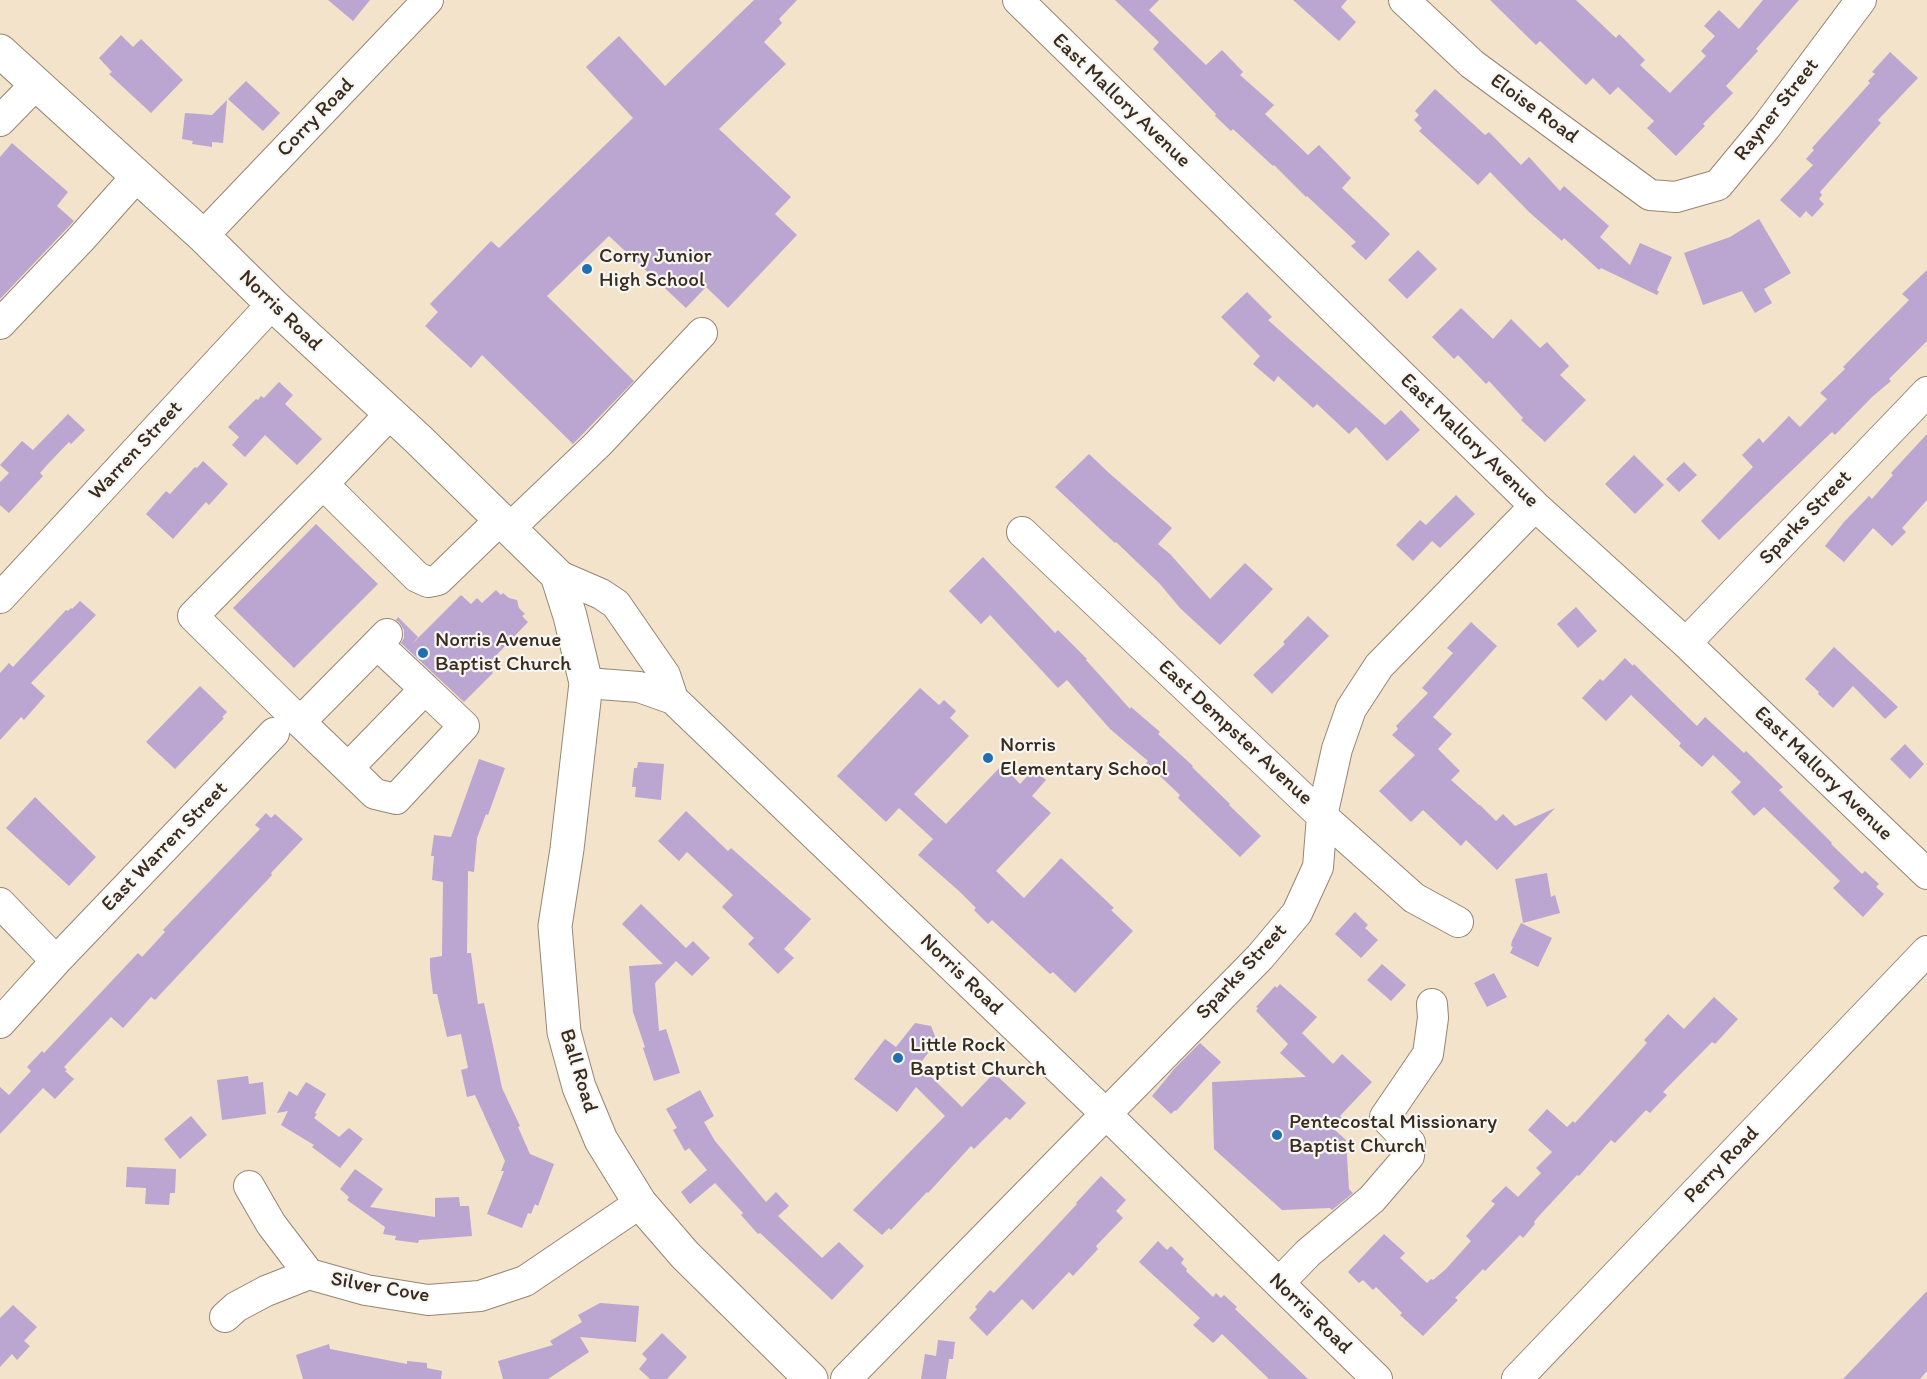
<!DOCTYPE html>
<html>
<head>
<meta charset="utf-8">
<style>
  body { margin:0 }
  canvas { display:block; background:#f2e3ca }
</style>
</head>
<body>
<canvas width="1927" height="1379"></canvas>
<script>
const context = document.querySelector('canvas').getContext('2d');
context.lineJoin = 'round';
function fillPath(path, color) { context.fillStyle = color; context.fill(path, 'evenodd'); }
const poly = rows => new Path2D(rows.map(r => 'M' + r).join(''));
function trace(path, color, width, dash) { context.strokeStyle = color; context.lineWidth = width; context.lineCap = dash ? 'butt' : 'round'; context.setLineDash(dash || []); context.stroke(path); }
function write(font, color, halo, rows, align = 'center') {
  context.font = font + ' Itim,sans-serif'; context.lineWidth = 4.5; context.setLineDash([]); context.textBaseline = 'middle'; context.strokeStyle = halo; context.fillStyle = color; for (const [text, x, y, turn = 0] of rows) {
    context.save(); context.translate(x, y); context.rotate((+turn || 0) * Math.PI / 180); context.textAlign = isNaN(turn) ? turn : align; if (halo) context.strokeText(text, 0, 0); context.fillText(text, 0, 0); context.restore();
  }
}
const building = poly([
  [328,0,370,0,353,21],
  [754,0,797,0,779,19,782,23,764,42,786,64,719,129,791,197,775,214,797,235,728,308,706,287,686,308,609,236,547,296,634,381,573,444,482,355,471,368,425,326,438,312,430,304,491,241,499,248,633,118,586,67,619,36,665,86],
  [1115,0,1159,0,1149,10,1206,65,1222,50,1243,72,1240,75,1274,105,1265,114,1308,155,1319,145,1351,178,1342,188,1390,234,1366,260,1351,246,1356,242,1307,196,1306,197,1274,165,1273,166,1233,129,1231,131,1215,116,1216,114,1153,49,1159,42],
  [1293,0,1347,0,1341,7,1356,22,1339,41],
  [1490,0,1576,0,1616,38,1619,34,1645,60,1640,65,1670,93,1706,56,1701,51,1715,36,1704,26,1719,10,1739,29,1763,0,1799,0,1756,49,1758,51,1726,86,1733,93,1703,124,1705,126,1676,156,1647,128,1654,121,1618,87,1610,95,1593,78,1586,85,1540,41,1536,45],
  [121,35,133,47,141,39,183,80,151,113,109,74,112,72,99,58],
  [1890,52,1918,78,1878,120,1881,123,1820,192,1822,195,1819,199,1824,204,1812,217,1806,211,1800,218,1780,200,1813,165,1806,159,1814,150,1812,148,1870,83,1868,81,1875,74,1872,72],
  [246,81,280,113,263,131,228,99],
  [1435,89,1485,135,1489,132,1521,165,1529,157,1560,191,1564,186,1609,226,1600,237,1630,265,1640,243,1672,257,1657,290,1659,292,1657,295,1601,268,1599,270,1564,238,1562,241,1529,212,1490,172,1478,185,1419,131,1422,128,1414,120,1419,115,1415,111],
  [227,100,223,143,212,142,212,147,192,144,193,141,182,139,185,113,212,115],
  [12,143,68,192,57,206,74,221,0,299,0,157],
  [1759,219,1791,273,1764,289,1772,303,1755,313,1742,291,1703,305,1684,253,1730,237],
  [1418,250,1437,269,1407,299,1388,280],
  [1927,270,1927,341,1889,379,1891,381,1872,397,1835,435,1832,432,1719,540,1701,521,1753,467,1742,455,1759,438,1763,443,1789,416,1800,427,1827,399,1820,393,1845,369,1843,367,1909,300,1902,294],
  [1247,292,1272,317,1268,320,1385,425,1401,410,1420,430,1387,461,1356,427,1349,434,1317,404,1313,408,1278,376,1274,382,1253,364,1260,356,1221,317],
  [1461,308,1493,339,1511,319,1540,348,1547,342,1569,366,1560,375,1586,400,1545,442,1521,420,1523,418,1489,381,1486,384,1458,355,1454,359,1432,337],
  [279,382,293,395,285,404,322,439,297,465,265,435,245,457,232,445,239,437,228,427,256,399,258,400,261,396,264,398],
  [68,414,85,430,71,444,69,442,47,465,40,473,43,476,9,513,0,505,0,482,9,473,0,465,22,441,33,450],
  [1927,434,1927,500,1902,528,1906,532,1892,546,1873,528,1844,562,1825,546,1844,522,1869,496,1872,499,1893,475,1891,473],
  [1089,454,1109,473,1172,528,1158,544,1170,554,1210,599,1245,563,1273,589,1220,645,1180,608,1160,584,1116,542,1115,543,1055,487],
  [1634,455,1664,485,1635,514,1605,484],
  [203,461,228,484,209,505,206,502,173,539,146,514,166,491,170,494,195,467,197,468],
  [1684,462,1697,475,1679,492,1666,479],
  [1456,495,1475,514,1440,548,1432,541,1413,561,1396,545,1420,520,1426,525],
  [316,524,378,584,294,668,233,608],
  [983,557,1055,633,1058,630,1087,659,1086,660,1130,709,1131,707,1160,732,1158,734,1193,766,1192,767,1230,804,1229,805,1261,836,1240,857,1178,798,1180,795,1146,763,1148,761,1110,729,1067,680,1058,688,990,615,981,624,949,591],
  [496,590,501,595,503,593,509,598,517,600,519,608,525,614,522,616,528,622,489,663,495,668,492,672,493,673,464,702,401,643,404,638,404,630,399,622,396,620,398,617,418,637,411,645,461,595,471,604,477,598,482,603],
  [80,601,96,615,31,683,45,696,24,720,21,717,0,740,0,673,9,663,13,667,66,610,68,611,71,608,72,609],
  [1576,607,1597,631,1578,648,1557,624],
  [1308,616,1329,636,1272,694,1253,675,1285,644,1283,642],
  [1471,622,1497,646,1433,717,1452,734,1438,749,1460,771,1451,780,1479,805,1480,805,1496,821,1503,814,1515,826,1555,808,1497,870,1466,840,1461,846,1423,810,1411,822,1379,791,1415,755,1392,735,1398,729,1396,726,1428,693,1422,688,1453,653,1447,648],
  [1834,647,1898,707,1885,719,1853,686,1833,708,1818,694,1819,692,1805,679],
  [1625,658,1633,666,1634,664,1697,726,1705,717,1744,753,1746,751,1783,787,1779,790,1832,843,1831,844,1862,874,1865,871,1879,884,1876,887,1884,894,1863,917,1833,888,1840,881,1764,807,1754,816,1731,792,1741,782,1713,755,1702,767,1679,746,1681,743,1631,695,1606,721,1582,698,1600,679,1603,681],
  [200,686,227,712,222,717,224,718,175,769,146,742],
  [920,688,939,705,944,700,956,711,950,718,969,736,914,794,946,824,1002,765,1020,784,1034,769,1046,780,1032,796,1051,813,996,871,1024,898,1061,858,1114,908,1111,910,1133,931,1075,993,1053,972,1050,974,992,920,988,924,974,910,976,908,959,891,918,855,933,839,899,808,886,822,837,776],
  [1905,744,1924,764,1910,779,1890,759],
  [479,759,505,768,488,815,486,814,477,838,474,872,468,871,467,953,471,953,478,1004,484,1003,502,1088,520,1126,518,1127,530,1154,554,1164,538,1206,535,1204,531,1214,528,1213,522,1228,487,1214,504,1171,501,1171,505,1161,475,1095,467,1097,461,1070,468,1068,461,1034,447,1037,437,994,433,994,430,969,430,958,442,956,443,882,432,880,434,856,431,856,434,835,451,837],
  [638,762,664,764,661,800,635,797,636,787,632,787,634,768,637,768],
  [35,797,96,857,69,886,6,828],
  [686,811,728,851,731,848,811,919,784,949,794,958,778,974,748,944,754,938,722,907,733,895,687,852,679,861,658,841],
  [266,813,271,818,275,814,303,839,271,873,272,875,155,1000,151,997,123,1028,111,1017,64,1067,67,1070,65,1071,74,1079,55,1099,43,1088,0,1134,0,1087,9,1095,31,1071,27,1067,42,1051,44,1053,138,953,142,957,165,932,163,930,260,829,255,825],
  [1547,873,1551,897,1555,895,1560,913,1523,923,1515,879],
  [641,904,686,948,693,941,710,958,692,976,676,961,655,983,659,1031,666,1029,680,1073,654,1081,643,1048,645,1047,633,1012,629,966,663,964,622,924],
  [1355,912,1368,925,1365,928,1378,940,1361,958,1335,934],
  [1521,923,1552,938,1538,967,1510,953,1513,947,1511,946,1512,941],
  [1382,964,1406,985,1391,1001,1367,980],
  [1494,973,1507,997,1487,1007,1474,983],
  [1280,984,1317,1017,1302,1033,1333,1064,1342,1054,1372,1082,1340,1116,1344,1120,1335,1130,1346,1140,1349,1189,1353,1193,1332,1210,1330,1208,1282,1210,1214,1149,1212,1082,1306,1077,1280,1053,1288,1044,1256,1011,1258,1008,1256,1007,1275,986,1277,988],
  [1714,997,1738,1019,1715,1044,1712,1042,1663,1092,1667,1095,1650,1113,1646,1110,1615,1143,1611,1140,1579,1176,1577,1175,1538,1217,1534,1222,1535,1224,1523,1238,1520,1235,1485,1271,1483,1269,1455,1298,1458,1300,1423,1336,1400,1315,1402,1313,1376,1287,1373,1290,1363,1280,1359,1283,1348,1272,1384,1234,1405,1253,1400,1258,1427,1283,1431,1279,1433,1280,1446,1269,1471,1241,1466,1236,1495,1204,1491,1201,1506,1186,1518,1197,1541,1173,1536,1168,1552,1152,1528,1130,1547,1109,1567,1127,1573,1121,1575,1123,1647,1043,1644,1040,1668,1014,1684,1029],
  [915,1023,931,1026,937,1041,919,1065,962,1107,994,1073,1026,1103,1010,1120,1006,1117,974,1149,971,1146,928,1193,927,1192,891,1230,889,1228,882,1235,853,1210,945,1116,916,1087,897,1112,854,1079,885,1039,896,1047],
  [1200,1043,1221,1062,1176,1111,1175,1110,1171,1114,1152,1096,1175,1068],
  [248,1076,249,1084,263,1082,266,1114,222,1120,217,1080],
  [306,1082,326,1094,315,1113,317,1114,314,1118,339,1137,349,1128,363,1139,340,1168,312,1147,314,1145,281,1125,288,1111,277,1113,289,1091,297,1096],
  [700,1090,714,1116,704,1122,715,1141,766,1202,776,1192,789,1206,778,1216,822,1258,839,1242,864,1266,832,1300,760,1233,758,1234,741,1215,743,1213,715,1183,690,1204,681,1192,707,1170,689,1148,685,1151,673,1130,677,1128,666,1109],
  [191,1116,207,1135,180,1159,164,1139],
  [127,1167,176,1169,175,1193,170,1193,169,1205,145,1204,146,1188,126,1187],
  [355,1169,383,1189,370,1207,435,1217,435,1198,459,1197,460,1206,469,1206,472,1236,419,1240,418,1243,395,1240,396,1236,383,1234,385,1227,347,1200,349,1197,340,1189],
  [1101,1176,1126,1200,1116,1211,1123,1218,1096,1246,1098,1249,1073,1276,1069,1272,1033,1310,1022,1299,987,1336,969,1318,977,1309,975,1307,990,1290,994,1293,1077,1204,1076,1203],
  [1158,1241,1167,1250,1171,1246,1184,1259,1181,1263,1187,1269,1186,1271,1213,1297,1216,1293,1221,1298,1224,1295,1237,1307,1235,1309,1308,1379,1269,1379,1222,1334,1213,1343,1193,1325,1200,1318,1139,1262],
  [1927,1291,1927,1371,1920,1379,1843,1379],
  [600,1303,639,1306,636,1342,580,1337,589,1352,548,1379,503,1379,498,1361,553,1345,550,1341,582,1322,578,1315],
  [13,1305,37,1327,24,1341,30,1346,17,1360,12,1354,0,1367,0,1318],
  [662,1333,687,1357,667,1379,650,1379,639,1369,647,1359,642,1354],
  [938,1340,955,1342,953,1359,949,1359,946,1379,921,1379,925,1354,936,1356],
  [329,1344,330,1349,407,1364,407,1361,427,1363,427,1368,442,1371,441,1379,303,1379,296,1355]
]);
const minor = poly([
  [1018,0,1535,506,1686,643,1927,874],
  [1404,0,1472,64,1650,195,1676,197,1718,185,1766,127,1861,0],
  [0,121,36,84],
  [203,236,428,0],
  [0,324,80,240,137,176],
  [390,414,323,484,417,577,428,582,438,580,500,520],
  [323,484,193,616,300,722,387,634],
  [509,529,598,444,702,333],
  [1022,532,1322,816,1414,898,1458,922],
  [557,575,601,594,616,604,665,675,673,699,639,687,586,683],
  [0,598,272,304],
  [1686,643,1927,392],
  [673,699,1106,1114,1377,1379],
  [300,722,348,768,425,689,377,644],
  [348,768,375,794,396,799,464,726,425,689],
  [0,903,56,961],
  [0,1023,56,961,274,733],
  [249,1186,271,1224,309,1274,366,1290,428,1300,480,1296,525,1281,640,1203],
  [1279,1283,1308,1253,1372,1199,1409,1156,1410,1143,1385,1117,1428,1054,1433,1018,1432,1004],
  [225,1317,236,1307,266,1291,309,1274],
  [846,1379,1260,957,1297,913,1318,867,1322,816,1337,749,1351,709,1379,666,1535,506],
  [1517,1379,1927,951]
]);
const major = poly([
  [0,51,203,236,272,304,418,439,557,575,570,616,586,683,567,849,555,926,564,1032,579,1087,601,1140,640,1203,685,1255,811,1379]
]);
const markers = [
  [587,269,6,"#1f6fb2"],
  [423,653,6,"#1f6fb2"],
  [988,758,6,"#1f6fb2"],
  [898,1058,6,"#1f6fb2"],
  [1277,1135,6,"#1f6fb2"]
];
const streetNames = [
  ["East Mallory Avenue",1121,101,44],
  ["Eloise Road",1534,109,36],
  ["Rayner Street",1777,110,-52],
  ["Corry Road",316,118,-46],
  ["Norris Road",280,311,44],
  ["East Mallory Avenue",1469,441,44],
  ["Warren Street",136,451,-47],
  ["Sparks Street",1806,518,-46],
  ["East Dempster Avenue",1235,733,43],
  ["East Mallory Avenue",1823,774,44],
  ["East Warren Street",165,847,-46],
  ["Sparks Street",1242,972,-47],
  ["Norris Road",961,975,44],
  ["Ball Road",578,1071,73],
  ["Perry Road",1722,1165,-46],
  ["Silver Cove",380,1288,10],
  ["Norris Road",1310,1314,44]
];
const poiNames = [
  ["Corry Junior",599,257],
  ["High School",599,281],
  ["Norris Avenue",435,641],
  ["Baptist Church",435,665],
  ["Norris",1000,746],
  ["Elementary School",1000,770],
  ["Little Rock",910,1046],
  ["Baptist Church",910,1070],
  ["Pentecostal Missionary",1289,1123],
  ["Baptist Church",1289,1147]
];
fillPath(building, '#bba5d1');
trace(minor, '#968674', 32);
trace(major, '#968674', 35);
trace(minor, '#fff', 30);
trace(major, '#fff', 33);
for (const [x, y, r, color] of markers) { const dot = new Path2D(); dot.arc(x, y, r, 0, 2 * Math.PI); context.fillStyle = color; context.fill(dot); trace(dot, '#f6f6f2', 2); }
write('21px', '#3b2a1e', '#f6f6f2', streetNames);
write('21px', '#3b2a1e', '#f6f6f2', poiNames, 'left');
</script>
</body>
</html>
